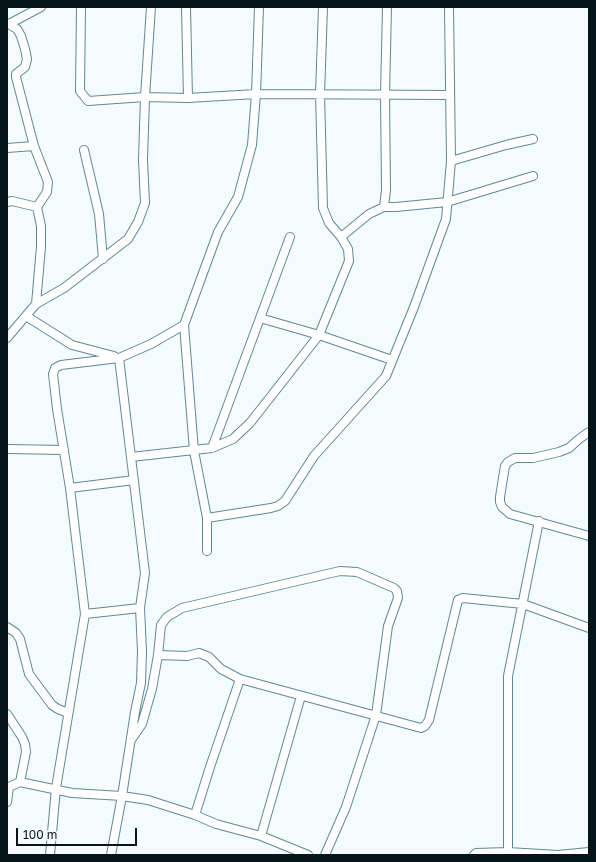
<!DOCTYPE html>
<html>
<head>
<meta charset="utf-8">
<style>
  body { margin:0 }
  #map { position:relative; width:596px; height:862px; overflow:hidden; background:#f3fbfe; font-family:"Golos Text",sans-serif }
  canvas { display:block }
  .frame { position:absolute; inset:0; border:8px solid #05151a; pointer-events:none }
  .scale { position:absolute; left:16px; top:828px; width:121px; height:18px; box-sizing:border-box; border:2px solid #05151a; border-top:0; padding-left:5px; font-size:12px; line-height:14px; white-space:nowrap; color:#05151a; -webkit-text-stroke:3px #f3fbfe; paint-order:stroke }
</style>
</head>
<body>
<div id="map">
<canvas width="596" height="862"></canvas>
<div class="frame"></div>
<div class="scale">100 m</div>
</div>
<script>
const context = document.querySelector('canvas').getContext('2d');
context.lineJoin = 'round';
const poly = rows => new Path2D(rows.map(r => 'M' + r).join(''));
function trace(path, color, width, dash) { context.strokeStyle = color; context.lineWidth = width; context.lineCap = dash ? 'butt' : 'round'; context.setLineDash(dash || []); context.stroke(path); }
const street = poly([
  [81,7,80,91,88,101,145,97,188,98,256,94,450,95],
  [186,7,188,98],
  [387,7,385,95,386,190,384,207,396,207,447,202,533,176],
  [7,23,17,29,21,36,25,49,27,59,25,67,16,74,16,77,34,146,7,148],
  [9,24,41,7],
  [34,146,48,182,47,192,37,207,41,226,41,247,36,304],
  [84,150,99,214,103,259],
  [451,161,506,145,533,139],
  [7,202,12,201,37,207],
  [341,237,369,214,384,207],
  [26,316,72,345,114,356],
  [260,318,319,335,392,360],
  [184,325,194,451,207,518,207,551],
  [7,338,36,304,64,288,128,239,138,222,145,203,143,160,145,97,151,7],
  [589,432,579,439,569,448,559,452,533,458,515,458,508,462,505,466,504,472,500,497,500,502,502,507,510,514,589,536],
  [212,448,290,237],
  [7,449,64,450],
  [131,457,212,448,233,439,250,423,319,335,349,261,348,249,341,237,329,223,323,208,320,94,323,7],
  [70,488,134,480],
  [207,518,271,508,278,506,285,501,314,456,386,376,414,307,446,219,451,161,449,7],
  [85,614,140,608],
  [7,627,16,633,20,639,29,674,52,705,58,709,68,713],
  [158,655,187,656,199,653,209,657,221,669,240,679,421,728,425,726,429,720,458,600,463,598,523,604,589,628],
  [7,714,22,737,25,744,26,752,20,782,9,787,7,802],
  [131,740,142,724,152,689,158,655,161,625,167,617,182,608,340,571,357,572,394,588,397,591,398,598,388,626,376,715,346,807,325,855],
  [20,782,72,793,122,796,148,800,195,815,216,824,261,836,308,855],
  [195,815,210,767,240,679],
  [261,836,301,696],
  [508,852,508,676,539,521],
  [50,855,56,788,85,614,70,488,57,409,53,374,55,368,61,365,119,358,151,344,184,325,218,232,238,197,252,145,256,94,259,7],
  [111,855,122,796,135,712,141,683,142,651,140,608,145,573,119,358],
  [474,855,476,853,508,852,558,855,589,852]
]);
trace(street, '#5f8895', 10);
trace(street, '#fff', 8);
</script>
</body>
</html>
